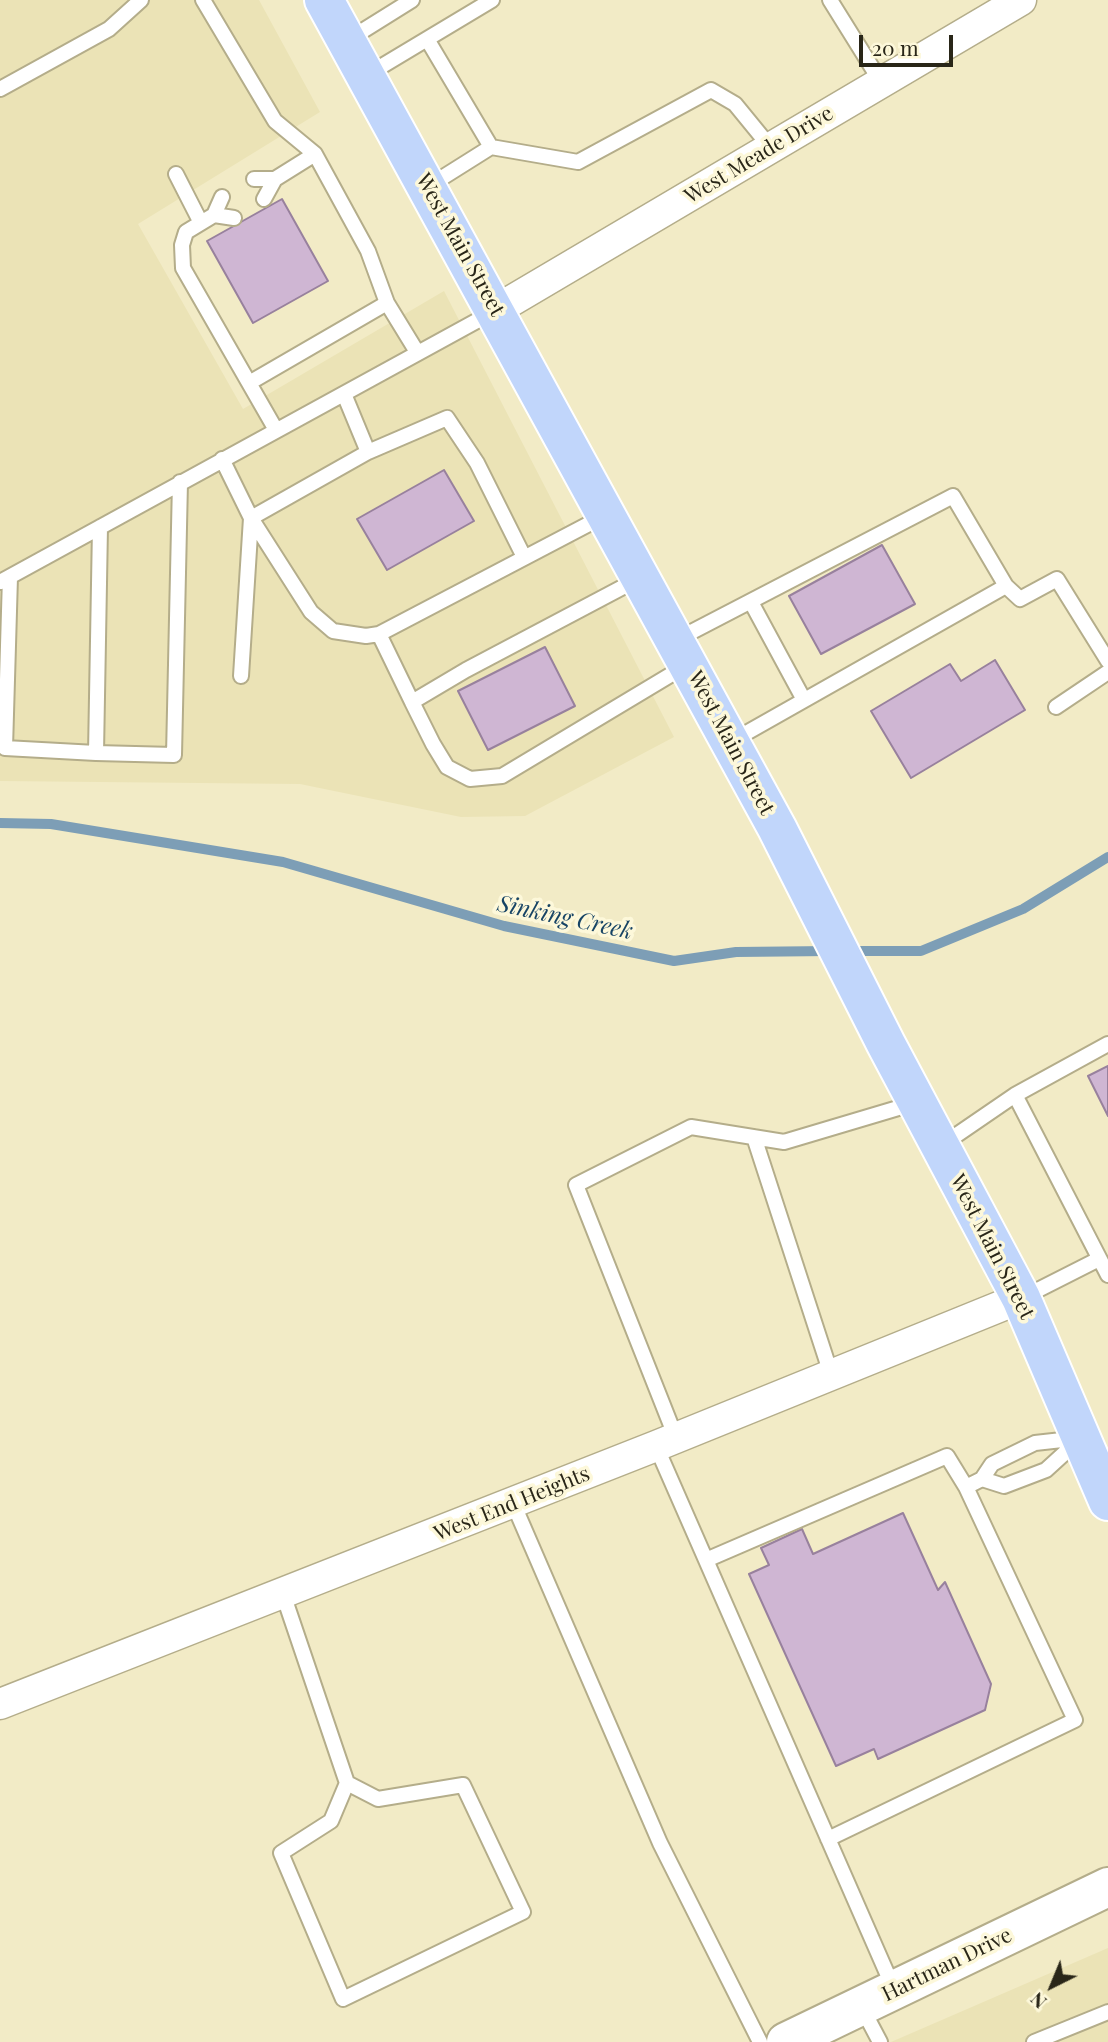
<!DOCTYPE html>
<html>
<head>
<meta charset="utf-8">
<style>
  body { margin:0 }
  #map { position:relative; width:1108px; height:2042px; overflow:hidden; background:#f2ebc6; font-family:"Playfair Display",serif }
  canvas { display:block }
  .north { position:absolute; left:1017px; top:1951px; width:70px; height:70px; -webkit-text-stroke:5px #fdf8da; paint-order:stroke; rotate:223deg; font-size:19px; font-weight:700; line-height:28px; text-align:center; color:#292618 }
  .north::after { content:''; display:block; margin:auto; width:24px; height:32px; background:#292618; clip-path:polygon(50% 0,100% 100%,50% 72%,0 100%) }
  .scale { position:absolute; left:859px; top:35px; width:94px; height:32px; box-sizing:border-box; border:4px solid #292618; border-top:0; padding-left:9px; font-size:21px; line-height:24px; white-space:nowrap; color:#292618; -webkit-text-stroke:5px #fdf8da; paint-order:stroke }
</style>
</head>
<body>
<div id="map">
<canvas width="1108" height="2042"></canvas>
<div class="north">N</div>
<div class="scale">20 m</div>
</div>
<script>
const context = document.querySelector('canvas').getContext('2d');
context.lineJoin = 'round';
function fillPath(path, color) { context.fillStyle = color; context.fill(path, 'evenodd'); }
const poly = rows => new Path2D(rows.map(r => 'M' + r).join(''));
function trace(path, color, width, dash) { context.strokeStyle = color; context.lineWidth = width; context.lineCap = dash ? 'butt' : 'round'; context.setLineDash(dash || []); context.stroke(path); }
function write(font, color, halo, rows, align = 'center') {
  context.font = font + ' "Playfair Display",serif'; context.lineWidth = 7; context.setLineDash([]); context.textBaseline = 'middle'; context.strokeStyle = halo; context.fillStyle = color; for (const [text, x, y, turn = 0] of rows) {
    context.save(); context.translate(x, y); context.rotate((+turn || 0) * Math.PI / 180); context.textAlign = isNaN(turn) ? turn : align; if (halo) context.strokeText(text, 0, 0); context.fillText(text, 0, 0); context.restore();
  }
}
const built = poly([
  [0,0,259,0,320,112,138,224,243,409,444,291,674,737,525,816,461,817,300,784,0,781],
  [1108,1948,1108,2042,891,2042]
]);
const stream = poly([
  [0,823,51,824,283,862,504,926,674,961,736,952,830,951],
  [849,951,921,951,1023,909,1108,857]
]);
const building = poly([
  [282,199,328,281,253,323,207,241,282,199],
  [444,470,474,521,387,570,357,519,444,470],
  [882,545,915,604,821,654,789,596,882,545],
  [545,647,575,706,488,750,458,691,545,647],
  [995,660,1025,710,911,778,871,711,950,664,961,681,995,660],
  [1108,1066,1108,1116,1088,1076,1108,1066],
  [903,1513,938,1590,945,1582,991,1684,985,1710,878,1759,874,1749,836,1766,749,1574,769,1565,761,1548,802,1529,813,1554,903,1513]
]);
const service = poly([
  [203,0,275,121,315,154,368,251,387,303,417,352],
  [830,0,881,82],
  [427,39,492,0],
  [348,40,412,0],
  [367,75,427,39,491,147,429,186],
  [0,89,109,29,141,0],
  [491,147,578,162,711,90,735,104,771,148],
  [176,174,200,221],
  [254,179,275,179],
  [264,199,275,179,315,154],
  [214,215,222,197],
  [234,218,214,215,186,232,182,245,183,268,249,383,387,303],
  [249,383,276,430],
  [344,394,368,452],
  [222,459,251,518,241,676],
  [524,557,477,463,447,418,368,452,251,518,311,612,333,631,366,636,379,634,606,515],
  [10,577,5,748,96,753,100,527],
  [640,578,466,670,412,702,433,744,447,767,470,779,502,776,687,665],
  [0,582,493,312],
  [1006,586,1020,599,1057,579,1108,661],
  [751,602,804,700],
  [379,634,412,702],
  [676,640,953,496,1006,586,732,741],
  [1056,707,1108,672],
  [96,753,174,755,180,482],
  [1015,1095,1108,1275],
  [754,1137,832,1377],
  [942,1145,1015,1095,1108,1044],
  [1022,1298,1099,1259],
  [676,1438,576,1185,691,1127,784,1142,915,1103],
  [656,1446,893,1987],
  [982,1479,1004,1486,1046,1470,1080,1439],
  [513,1503,660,1843,760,2042],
  [706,1560,947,1456,966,1487,982,1479,992,1464,1035,1443,1080,1438],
  [283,1594,347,1783,331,1821,281,1853,343,1999,523,1912,463,1785,378,1799,347,1783],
  [828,1839,1075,1720,966,1487],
  [861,2006,880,2042],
  [1034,2042,1108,2012]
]);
const minor = poly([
  [496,310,1021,0],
  [0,1704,656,1446,1021,1298]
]);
const secondary = poly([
  [786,2042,1108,1887]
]);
const primary = poly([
  [324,0,777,828,886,1044,1021,1298,1108,1501]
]);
const streetNames = [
  ["West Meade Drive",759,155,-31],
  ["West Main Street",460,245,61],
  ["West Main Street",731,743,62],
  ["West Main Street",992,1247,63],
  ["West End Heights",512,1504,-22],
  ["Hartman Drive",947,1965,-26]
];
const waterNames = [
  ["Sinking Creek",565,918,12]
];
fillPath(built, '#ebe3b6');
trace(stream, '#7d9eb6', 10);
fillPath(building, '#cfb6d3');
trace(building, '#98819d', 2);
trace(service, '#b4ad8a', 18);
trace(minor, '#b4ad8a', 33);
trace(secondary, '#b4ad8a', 42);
trace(primary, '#fff', 42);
trace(service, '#fff', 14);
trace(minor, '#fff', 30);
trace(secondary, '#fff', 38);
trace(primary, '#c1d6fb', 38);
write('21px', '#292618', '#fdf8da', streetNames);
write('italic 23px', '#174465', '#fdf8da', waterNames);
</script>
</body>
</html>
